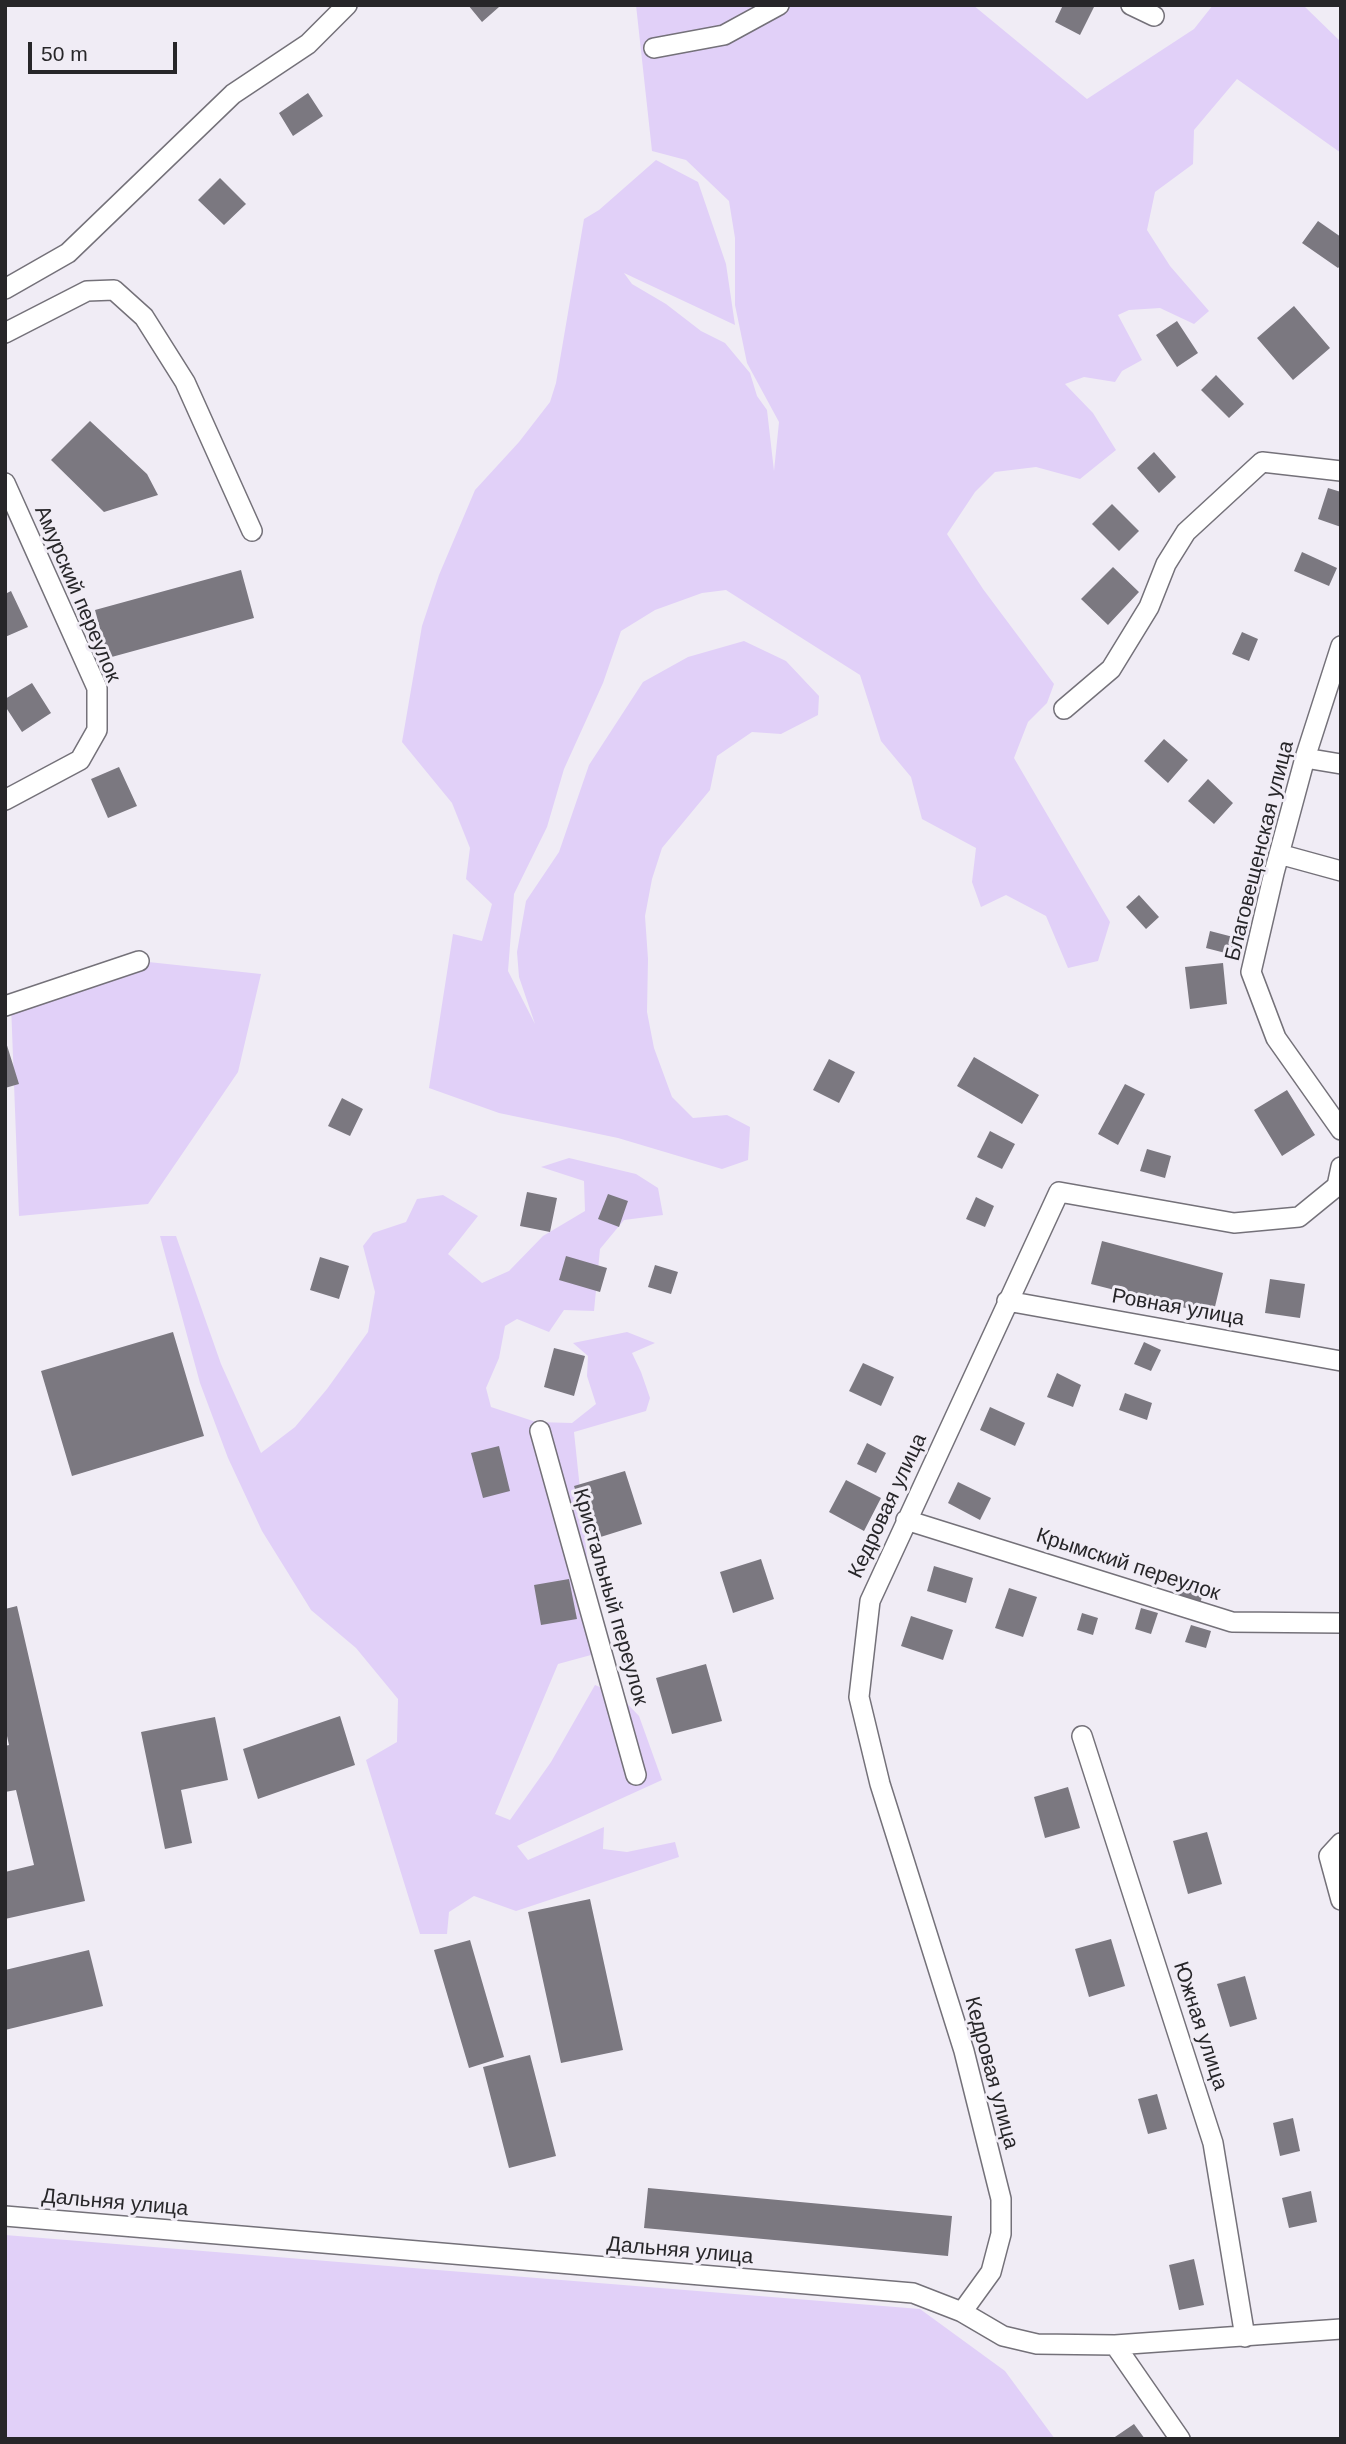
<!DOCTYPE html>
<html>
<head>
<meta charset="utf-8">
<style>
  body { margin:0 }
  #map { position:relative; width:1346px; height:2444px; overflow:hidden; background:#f0ecf5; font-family:Helvetica,sans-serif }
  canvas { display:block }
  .frame { position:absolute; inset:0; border:7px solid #272629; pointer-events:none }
  .scale { position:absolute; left:28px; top:42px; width:149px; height:32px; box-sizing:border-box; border:4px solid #272629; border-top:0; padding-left:9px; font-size:21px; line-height:24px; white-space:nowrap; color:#272629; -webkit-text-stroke:5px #f0ecf5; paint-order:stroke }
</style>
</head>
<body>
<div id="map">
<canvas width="1346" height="2444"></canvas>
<div class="frame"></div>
<div class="scale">50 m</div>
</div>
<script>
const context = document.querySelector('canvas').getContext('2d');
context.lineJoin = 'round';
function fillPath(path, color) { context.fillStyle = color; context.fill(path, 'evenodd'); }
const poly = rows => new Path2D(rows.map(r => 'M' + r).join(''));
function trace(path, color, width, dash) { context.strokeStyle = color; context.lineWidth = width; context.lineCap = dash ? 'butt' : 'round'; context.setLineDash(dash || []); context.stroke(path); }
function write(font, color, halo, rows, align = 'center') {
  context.font = font + ' Helvetica,sans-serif'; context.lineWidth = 6; context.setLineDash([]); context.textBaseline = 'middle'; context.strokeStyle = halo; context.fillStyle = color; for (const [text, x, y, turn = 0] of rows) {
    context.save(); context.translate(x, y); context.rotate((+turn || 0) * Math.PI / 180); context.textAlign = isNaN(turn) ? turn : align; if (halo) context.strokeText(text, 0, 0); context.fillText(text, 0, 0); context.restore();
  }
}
const green = poly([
  [636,5,973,5,1087,99,1194,29,1213,5,1303,5,1341,42,1341,153,1237,79,1194,130,1193,164,1155,192,1147,230,1170,266,1209,311,1194,324,1160,308,1129,310,1118,315,1142,360,1122,371,1115,382,1084,377,1065,384,1093,413,1116,450,1080,479,1036,467,995,472,975,492,947,534,983,589,1054,684,1047,703,1028,722,1014,758,1110,922,1098,961,1068,968,1046,916,1006,895,981,907,972,882,976,848,922,819,911,777,881,741,860,675,726,590,702,593,655,610,621,631,603,683,564,769,547,827,514,894,508,971,535,1024,519,977,517,952,526,901,559,852,589,765,643,682,688,657,744,641,786,661,819,696,818,715,781,734,752,732,717,756,710,790,662,848,652,879,645,916,648,959,647,1012,654,1048,672,1097,693,1118,727,1115,750,1127,748,1160,722,1169,618,1138,499,1113,429,1088,453,934,482,941,492,904,466,879,470,848,452,803,402,742,422,626,439,575,475,490,519,442,550,402,556,383,584,219,599,210,656,160,698,182,726,264,735,325,624,273,632,284,666,304,701,331,725,343,750,373,757,396,767,410,774,471,779,422,747,363,735,305,735,238,729,201,686,160,652,151],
  [139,961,261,974,238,1072,148,1204,19,1216,11,1004],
  [569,1158,636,1174,658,1188,663,1215,624,1220,600,1249,594,1311,564,1310,549,1332,517,1319,505,1326,499,1358,486,1388,491,1407,536,1422,572,1423,596,1404,587,1376,588,1356,573,1343,627,1332,655,1343,632,1353,641,1372,650,1398,646,1411,574,1432,591,1594,602,1652,558,1664,495,1814,510,1820,551,1762,595,1685,619,1695,639,1716,662,1780,517,1846,528,1860,604,1827,603,1849,627,1852,675,1842,679,1857,516,1911,474,1896,449,1912,447,1934,420,1934,366,1760,397,1742,398,1699,356,1648,311,1610,262,1531,228,1458,200,1383,160,1236,176,1236,221,1364,261,1453,295,1427,327,1389,368,1332,375,1292,363,1246,373,1233,406,1222,417,1199,443,1195,478,1216,448,1254,482,1283,509,1271,543,1236,585,1211,584,1181,541,1167],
  [5,2235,920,2309,1005,2371,1055,2439,6,2439]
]);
const building = poly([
  [468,5,498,5,499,7,482,22],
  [1063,5,1095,5,1080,35,1055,22],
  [308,93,323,116,293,136,279,113],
  [220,178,246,204,224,225,198,200],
  [1318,221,1341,237,1341,265,1338,268,1302,243],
  [1294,306,1330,348,1293,380,1257,338],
  [1177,321,1198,353,1177,367,1156,335],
  [1216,375,1244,404,1229,418,1201,390],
  [90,421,147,474,158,495,104,512,51,460],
  [1154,452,1176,477,1159,493,1137,468],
  [1328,488,1341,492,1341,527,1318,519],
  [1112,504,1139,531,1119,551,1092,524],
  [1302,552,1337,568,1329,586,1294,571],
  [1113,567,1139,592,1108,625,1081,599],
  [241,570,254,618,108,658,95,610],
  [11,591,28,627,5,637,5,594],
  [1242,632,1258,639,1249,661,1232,654],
  [32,683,51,713,22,732,5,706,5,699],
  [1164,739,1188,760,1168,783,1144,761],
  [119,767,137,806,108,818,91,779],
  [1208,779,1233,803,1214,824,1188,801],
  [1139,895,1159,917,1146,929,1126,907],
  [1210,931,1237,938,1233,955,1206,948],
  [1223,963,1227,1004,1190,1009,1185,967],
  [5,1039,19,1084,5,1088],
  [974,1057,1039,1095,1022,1124,957,1086],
  [829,1059,855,1072,839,1103,813,1090],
  [1125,1084,1145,1094,1118,1145,1098,1134],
  [1287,1090,1315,1135,1282,1156,1254,1110],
  [342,1098,363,1109,350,1136,328,1126],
  [990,1131,1015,1144,1002,1169,977,1157],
  [1147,1149,1171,1156,1165,1178,1140,1171],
  [527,1192,557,1198,550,1232,520,1226],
  [608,1194,628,1201,619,1227,598,1219],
  [976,1197,994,1206,985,1227,966,1219],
  [1102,1241,1223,1273,1213,1315,1091,1284],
  [566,1256,607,1268,600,1292,559,1280],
  [320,1257,349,1266,339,1299,310,1290],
  [655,1265,678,1272,671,1294,648,1287],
  [1270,1279,1305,1284,1300,1318,1265,1313],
  [173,1332,204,1436,72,1476,41,1371],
  [1144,1342,1161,1350,1151,1371,1134,1364],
  [554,1348,585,1356,574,1396,544,1387],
  [863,1363,894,1377,881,1406,849,1391],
  [1057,1373,1081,1385,1073,1407,1047,1397],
  [1125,1393,1152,1403,1147,1420,1119,1410],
  [990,1407,1025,1423,1015,1446,980,1430],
  [867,1443,886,1453,876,1473,857,1464],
  [499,1446,510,1491,483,1498,471,1453],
  [625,1471,642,1524,591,1540,574,1486],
  [846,1480,881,1498,864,1531,829,1512],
  [958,1482,991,1498,980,1520,948,1503],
  [761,1559,774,1599,733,1613,720,1572],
  [934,1566,973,1578,966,1603,927,1591],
  [569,1579,577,1619,541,1625,534,1585],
  [1184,1579,1205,1586,1200,1604,1179,1596],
  [1009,1588,1037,1597,1023,1637,995,1628],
  [17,1606,85,1901,5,1919,5,1872,34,1865,16,1790,5,1792,5,1746,9,1745,5,1727,5,1609],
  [1141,1608,1158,1613,1151,1634,1135,1629],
  [1082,1613,1098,1618,1093,1635,1077,1630],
  [911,1616,953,1630,943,1660,901,1646],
  [1191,1625,1211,1631,1206,1648,1185,1642],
  [706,1664,722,1721,672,1734,656,1678],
  [340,1716,355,1765,258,1799,243,1749],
  [215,1717,228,1780,181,1790,192,1843,165,1849,141,1732],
  [1068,1787,1080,1828,1045,1838,1034,1797],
  [1207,1832,1222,1884,1188,1894,1173,1841],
  [590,1899,623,2050,561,2063,528,1912],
  [1111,1939,1125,1986,1089,1997,1075,1949],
  [470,1940,504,2057,469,2068,434,1950],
  [89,1950,103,2006,5,2030,5,1970],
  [1245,1976,1257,2019,1230,2027,1217,1984],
  [530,2055,556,2156,509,2168,483,2067],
  [1157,2094,1167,2129,1148,2134,1138,2099],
  [1293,2118,1300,2151,1280,2156,1273,2123],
  [648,2188,952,2216,948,2256,644,2228],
  [1311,2191,1317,2222,1289,2228,1282,2198],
  [1194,2259,1204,2305,1179,2310,1169,2265],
  [1134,2424,1145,2439,1112,2439]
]);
const minor = poly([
  [1131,5,1154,16],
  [654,48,724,35,779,5],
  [5,289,68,253,233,94,308,44,347,5],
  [5,333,87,291,114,290,144,317,185,382,252,531],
  [5,483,97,688,97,730,80,760,5,800],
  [1341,646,1305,758,1274,873,1251,972,1276,1038,1341,1130],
  [1064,709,1111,669,1149,607,1166,564,1186,532,1262,462,1341,471],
  [1305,758,1341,764],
  [1279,854,1341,871],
  [5,1006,139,961],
  [1007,1301,1341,1361],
  [540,1431,636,1775],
  [906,1520,1232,1622,1341,1623],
  [1082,1736,1213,2143,1245,2337],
  [1341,1843,1329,1856,1341,1900],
  [5,2216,913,2293,962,2312,1003,2336,1037,2344,1115,2345,1341,2329],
  [962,2312,991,2272,1001,2234,1001,2199,964,2051,880,1784,859,1697,870,1601,1059,1192,1234,1223,1299,1217,1337,1186,1341,1167],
  [1115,2345,1180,2439]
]);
const streetNames = [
  ["Амурский переулок",77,594,67],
  ["Благовещенская улица",1260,851,-76],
  ["Ровная улица",1178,1308,10],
  ["Кедровая улица",888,1506,-65],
  ["Крымский переулок",1128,1565,18],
  ["Кристальный переулок",610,1597,74],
  ["Южная улица",1200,2026,72],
  ["Кедровая улица",991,2073,75],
  ["Дальняя улица",115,2203,5],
  ["Дальняя улица",680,2251,5]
];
fillPath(green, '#e1d0f8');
fillPath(building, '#7b7880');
trace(minor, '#747179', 22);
trace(minor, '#fff', 19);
write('21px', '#272629', '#f0ecf5', streetNames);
</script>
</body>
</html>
